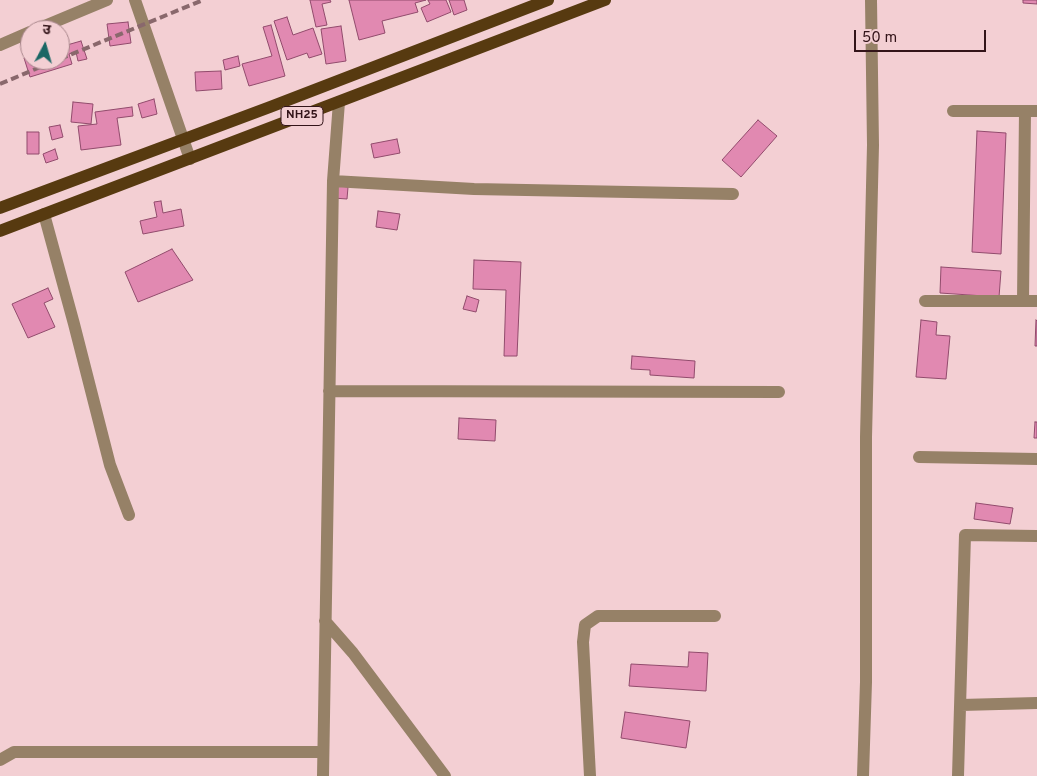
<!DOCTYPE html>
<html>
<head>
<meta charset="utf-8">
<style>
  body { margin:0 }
  #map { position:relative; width:1037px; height:776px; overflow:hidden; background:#f3cfd3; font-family:Overpass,"Noto Sans Devanagari",sans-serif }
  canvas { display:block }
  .north { position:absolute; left:20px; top:20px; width:50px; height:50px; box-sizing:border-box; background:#f3cfd3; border:1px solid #a68489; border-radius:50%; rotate:6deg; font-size:14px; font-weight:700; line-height:20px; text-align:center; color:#331419 }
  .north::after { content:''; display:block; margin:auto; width:18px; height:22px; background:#1a6765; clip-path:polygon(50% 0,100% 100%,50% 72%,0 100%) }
  .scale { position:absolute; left:854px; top:30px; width:132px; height:22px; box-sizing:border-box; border:2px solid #331419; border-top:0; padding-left:6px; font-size:15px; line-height:18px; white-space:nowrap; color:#331419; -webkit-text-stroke:4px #f3cfd3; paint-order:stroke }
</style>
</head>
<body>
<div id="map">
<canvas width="1037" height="776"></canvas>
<div class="north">उ</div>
<div class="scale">50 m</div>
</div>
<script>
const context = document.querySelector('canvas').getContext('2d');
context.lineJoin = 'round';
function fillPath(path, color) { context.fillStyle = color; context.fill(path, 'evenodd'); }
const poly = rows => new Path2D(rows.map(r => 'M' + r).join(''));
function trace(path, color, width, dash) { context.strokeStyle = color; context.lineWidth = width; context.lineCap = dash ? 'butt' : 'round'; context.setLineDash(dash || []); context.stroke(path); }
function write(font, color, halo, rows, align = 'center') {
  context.font = font + ' Overpass,sans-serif'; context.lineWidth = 5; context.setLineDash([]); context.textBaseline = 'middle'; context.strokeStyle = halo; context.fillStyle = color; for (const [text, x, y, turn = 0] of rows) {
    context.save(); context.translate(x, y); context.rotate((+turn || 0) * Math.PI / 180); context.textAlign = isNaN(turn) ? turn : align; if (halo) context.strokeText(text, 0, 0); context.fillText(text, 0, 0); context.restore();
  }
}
const building = poly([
  [310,0,330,0,331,2,322,4,327,25,316,27,310,0],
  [349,0,426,0,415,3,418,12,382,21,385,33,359,40,349,0],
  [428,0,446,0,451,12,427,22,421,8,430,4,428,0],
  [449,0,464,0,467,10,454,15,449,0],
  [1023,0,1037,0,1037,4,1023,3,1023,0],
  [287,17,293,35,313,28,322,54,309,58,307,53,287,60,274,21,287,17],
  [128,22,131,43,110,46,107,24,128,22],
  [271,25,285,76,249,86,242,64,272,56,263,27,271,25],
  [341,26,346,61,326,64,321,29,341,26],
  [81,41,87,59,78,61,76,52,69,54,72,64,30,77,24,58,30,56,30,60,60,60,60,47,81,41],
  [238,56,240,66,225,70,223,60,238,56],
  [221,71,222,89,196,91,195,72,221,71],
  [154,99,157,114,142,118,138,104,154,99],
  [73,102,93,104,91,124,71,122,73,102],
  [132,107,133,116,117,118,121,145,81,150,78,126,97,124,95,112,132,107],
  [758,120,777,136,741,177,722,160,758,120],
  [60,125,63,137,52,140,49,127,60,125],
  [977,131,1006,133,1001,254,972,252,977,131],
  [27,132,39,132,39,154,27,154,27,132],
  [397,139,400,153,374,158,371,144,397,139],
  [55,149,58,159,46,163,43,154,55,149],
  [333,185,348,187,347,199,333,198,333,185],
  [161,201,163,213,181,209,184,226,143,234,140,221,157,217,154,202,161,201],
  [378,211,400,214,397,230,376,227,378,211],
  [172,249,193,280,138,302,125,272,172,249],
  [474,260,521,262,517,356,504,356,506,290,473,289,474,260],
  [941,267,1001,271,999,297,940,293,941,267],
  [48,288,53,299,44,303,55,327,28,338,12,304,48,288],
  [467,296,479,300,476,312,463,309,467,296],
  [921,320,937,322,936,335,950,336,946,379,916,377,921,320],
  [1036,320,1037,321,1037,346,1035,346,1036,320],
  [632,356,695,361,694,378,650,375,650,370,631,369,632,356],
  [459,418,496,420,495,441,458,439,459,418],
  [1035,422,1037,422,1037,438,1034,438,1035,422],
  [976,503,1013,508,1010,524,974,519,976,503],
  [689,652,708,653,706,691,629,686,631,664,688,667,689,652],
  [625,712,690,721,686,748,621,738,625,712]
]);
const minor = poly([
  [135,0,190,159],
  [35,30,107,0],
  [0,45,30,32],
  [953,111,1037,111],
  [333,181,474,189,733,194],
  [44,214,74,324,110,465,129,515],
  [925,301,1037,301],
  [1023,301,1025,111],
  [329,391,779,392],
  [919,457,1037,459],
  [325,621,353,653,445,776],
  [961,705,1037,703],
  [0,760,14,752,323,752],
  [323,776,333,181,339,102],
  [590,776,583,642,585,625,598,616,715,616],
  [863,776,866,682,866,437,873,145,871,0],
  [958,776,965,535,1037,536]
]);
const major = poly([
  [0,208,270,107,548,0],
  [0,231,605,0]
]);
const rail = poly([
  [60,59,203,0],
  [0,84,57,60]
]);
const shields = [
  [302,116,42]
];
const shieldNames = [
  ["NH25",302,116]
];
fillPath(building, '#e189b1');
trace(building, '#914b6c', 1);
trace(minor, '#968167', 12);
trace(major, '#573a10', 12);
trace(rail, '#89686c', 4, [8, 4]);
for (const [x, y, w] of shields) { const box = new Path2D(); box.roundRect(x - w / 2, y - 9.5, w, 19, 4); context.fillStyle = '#f3cfd3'; context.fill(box); trace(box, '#331419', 1); }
write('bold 12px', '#331419', null, shieldNames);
</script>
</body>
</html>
